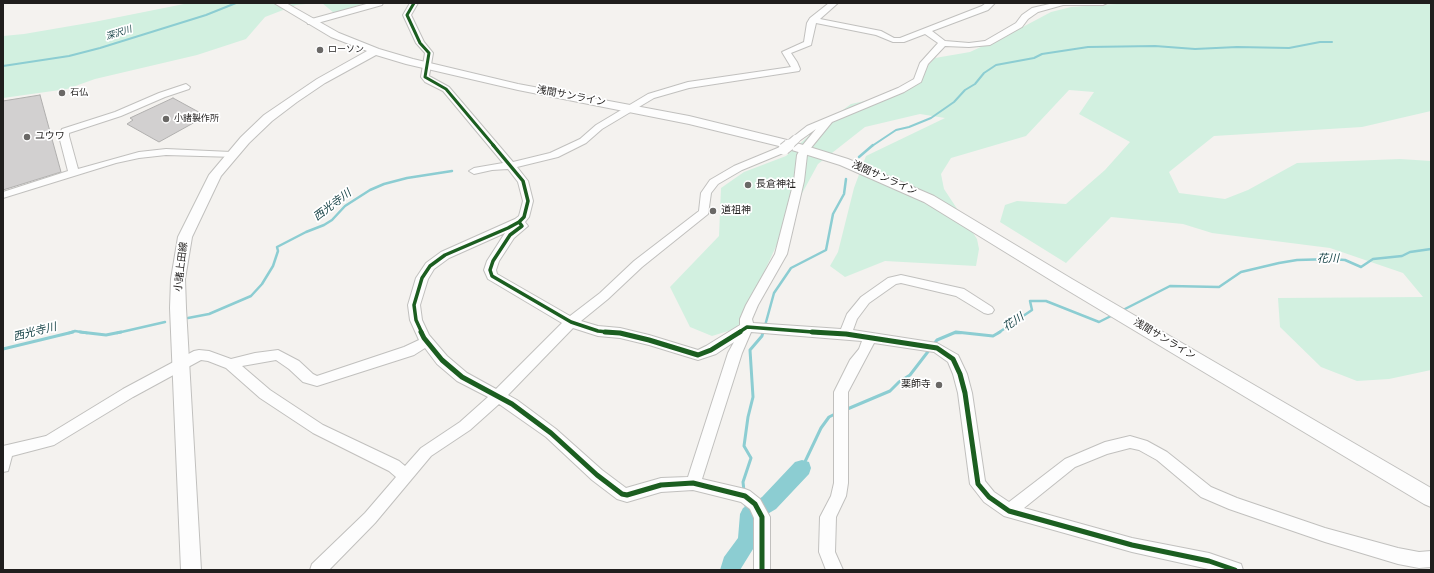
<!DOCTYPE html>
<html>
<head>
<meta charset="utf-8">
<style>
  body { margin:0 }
  #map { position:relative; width:1434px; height:573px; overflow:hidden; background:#f4f2ef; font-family:Overpass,sans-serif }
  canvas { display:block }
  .frame { position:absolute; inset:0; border:4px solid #201e1d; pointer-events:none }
</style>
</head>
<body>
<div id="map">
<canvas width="1434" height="573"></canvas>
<div class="frame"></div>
</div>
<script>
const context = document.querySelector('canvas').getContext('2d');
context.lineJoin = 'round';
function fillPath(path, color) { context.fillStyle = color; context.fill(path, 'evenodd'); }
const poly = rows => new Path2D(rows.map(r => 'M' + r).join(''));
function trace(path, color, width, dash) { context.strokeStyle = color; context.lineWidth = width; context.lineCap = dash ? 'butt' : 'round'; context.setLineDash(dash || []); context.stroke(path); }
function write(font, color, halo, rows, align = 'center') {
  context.font = font + ' Overpass,"Noto Sans JP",sans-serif'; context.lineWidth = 3.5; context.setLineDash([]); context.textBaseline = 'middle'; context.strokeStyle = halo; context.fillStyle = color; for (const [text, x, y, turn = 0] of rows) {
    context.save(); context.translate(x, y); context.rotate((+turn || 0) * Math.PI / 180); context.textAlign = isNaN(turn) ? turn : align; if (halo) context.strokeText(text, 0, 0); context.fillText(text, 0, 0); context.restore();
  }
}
const green = poly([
  [189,3,316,3,296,5,265,17,246,39,197,55,95,79,67,89,3,98,3,36,24,34,94,22],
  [322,3,365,3,334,13],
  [1132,3,1431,3,1431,111,1362,127,1214,136,1169,172,1179,193,1225,199,1248,190,1297,163,1400,159,1431,161,1431,370,1389,379,1357,381,1321,367,1280,327,1278,298,1423,297,1403,273,1330,248,1212,233,1183,224,1111,217,1066,263,1000,222,1005,205,1017,201,1066,204,1105,170,1130,142,1079,114,1094,92,1069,90,1026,136,951,158,941,174,944,189,977,239,979,249,976,266,885,261,845,277,830,266,838,252,854,188,866,156,945,118,920,114,865,127,818,164,793,210,738,328,712,336,690,327,670,287,719,236,721,188,744,172,786,156,813,132,851,104,902,93,935,58,970,52,1019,29,1051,12,1071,7]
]);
const streamFar2 = poly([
  [3,66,69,56,100,48,206,15,236,3],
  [872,146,896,130,909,127,931,118,954,102,965,90,975,84,984,73,996,65,1034,58,1042,54,1088,47,1155,46,1195,49,1237,47,1289,48,1320,42,1332,42]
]);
const streamFar1 = poly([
  [859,157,873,145],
  [1121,311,1170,286,1219,287,1241,272,1279,263,1297,260,1332,259,1345,260,1361,267,1373,259,1402,256,1410,252,1431,249],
  [188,318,209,314,251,296,262,284,273,266,278,251,277,247,306,232,324,225,332,220,345,206,370,190,384,184,407,178,452,171],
  [69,333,75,331,87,333],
  [117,333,165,322],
  [763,333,774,293,791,268,826,250,833,214,844,194,846,179],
  [955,333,961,333],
  [998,333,1032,310,1030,301,1046,301,1099,322,1113,315]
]);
const stream = poly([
  [80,332,106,335,121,332],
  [933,345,937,340,956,332,993,336,1000,332],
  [3,349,73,332],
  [845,410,890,391,899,382,910,375,930,349],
  [802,468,821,428,829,417,837,413],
  [744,491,743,482,751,458,744,446,748,417,753,397,750,350,762,336,763,332],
  [744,502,750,514]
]);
const river = poly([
  [802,460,809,462,811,468,809,474,776,509,759,519,758,541,740,570,720,570,724,557,738,538,740,514,743,508,762,497,795,462,802,460]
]);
const building = poly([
  [40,95,61,172,3,190,3,101,40,95],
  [173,98,206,116,159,142,127,124,133,120,130,118,173,98]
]);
const minor = poly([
  [370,3,383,3,382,5,314,24,308,24,307,22,308,20,370,3],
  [410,3,418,3,411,15,424,42,433,53,429,76,449,87,513,162,550,153,580,139,596,125,648,94,688,82,791,67,782,52,804,42,807,23,810,18,829,3,838,3,820,19,881,31,894,38,900,38,982,6,986,3,995,3,988,10,932,31,945,41,969,43,985,41,1016,23,1022,15,1032,8,1054,3,1107,3,1103,5,1063,5,1038,12,1028,19,1022,27,990,45,969,47,945,46,928,64,921,82,904,92,832,122,810,149,807,155,804,181,787,254,758,305,752,319,753,323,841,329,847,314,861,297,888,278,901,275,964,289,992,307,994,310,992,313,988,314,984,313,956,296,901,283,896,284,869,303,857,319,853,330,937,343,958,355,967,374,972,393,985,481,994,492,1009,502,1065,459,1105,442,1130,436,1147,441,1167,452,1211,487,1237,498,1325,528,1398,548,1419,552,1431,551,1431,567,1419,568,1398,564,1325,542,1229,509,1201,497,1157,460,1139,450,1130,448,1107,454,1075,467,1024,508,1132,538,1209,553,1241,564,1243,570,1213,570,1132,552,1004,516,984,502,970,484,958,393,953,374,948,362,934,352,874,343,848,392,848,483,846,496,836,517,835,552,843,570,826,570,819,552,820,517,831,496,834,483,834,392,850,360,859,349,862,341,751,332,742,353,702,479,745,489,750,491,760,499,770,517,770,570,754,570,754,518,750,509,741,502,693,490,661,492,627,502,617,499,592,480,546,437,499,404,470,430,431,456,375,523,329,570,310,570,312,564,365,513,396,477,389,471,313,433,260,398,226,368,208,361,201,360,133,397,54,445,12,456,8,471,3,472,3,446,46,436,123,389,194,351,199,350,209,351,231,359,255,353,278,350,299,361,313,374,317,376,404,347,419,340,410,320,408,305,416,278,426,263,441,252,515,219,519,216,523,201,518,182,508,169,492,170,474,174,469,171,474,168,503,163,443,91,425,82,421,77,425,53,416,43,403,15,410,3],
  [816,23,876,35,893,42,904,42,925,34,938,43,920,63,914,79,898,88,807,126,793,137,791,139,793,141,799,141,816,129,802,146,797,155,794,181,775,254,746,305,740,319,740,325,706,346,698,350,649,335,620,328,598,326,581,321,608,299,642,267,708,214,711,193,718,184,742,170,788,151,789,149,788,147,780,147,734,166,710,180,701,193,699,211,634,261,600,293,570,316,497,274,496,270,499,261,514,238,528,226,525,222,529,217,533,201,528,181,517,167,558,157,586,143,602,129,654,98,689,88,799,71,800,69,797,62,791,53,811,45,816,23],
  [505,233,487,261,484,270,488,279,562,323,496,389,467,373,447,356,429,335,422,320,420,305,428,279,434,269,449,258,505,233],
  [573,328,598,336,620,338,649,345,698,360,716,354,734,342,728,353,688,477,661,478,626,488,602,470,556,429,517,400,508,395,573,328],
  [425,348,437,364,457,381,488,397,460,422,421,448,405,466,399,461,323,425,270,390,242,366,276,360,289,369,303,382,317,386,414,355,425,348],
  [186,84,190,87,189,89,165,97,121,116,69,133,69,136,78,169,139,152,166,149,231,152,236,155,235,157,166,155,139,158,116,163,3,198,3,192,68,171,59,136,62,129,115,112,159,93,186,84]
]);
const major = poly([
  [274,3,286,3,339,33,379,49,413,59,518,84,689,116,787,140,848,159,934,196,1072,279,1431,488,1431,507,1424,504,1062,287,924,202,840,165,779,146,689,124,518,90,406,64,376,55,325,83,297,102,272,121,249,143,221,176,192,237,185,279,186,308,201,570,181,570,170,308,171,279,178,237,209,175,241,137,264,115,289,98,317,79,367,51,331,37,274,3]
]);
const minorBridgeFar1 = poly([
  [788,146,796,139]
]);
const minorBridge = poly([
  [784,149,789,145]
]);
const cyclewayFar2 = poly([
  [414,3,407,15,420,43,429,53,425,77,446,89,494,146]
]);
const cyclewayFar1 = poly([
  [519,222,522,226,510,235,493,261,490,270,492,276,571,322,598,331,616,333],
  [422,333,416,320,414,305,422,278,430,266,445,255,508,228,519,222,524,217,528,201,523,181,493,145],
  [738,333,747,327,826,333]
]);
const cycleway = poly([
  [421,332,424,338,442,360,462,377,512,404,551,433,597,475,622,494,627,495,661,485,693,483,745,496,755,504,762,517,762,570],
  [605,332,620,333,649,340,698,355,711,350,740,332],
  [812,332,846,334,937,348,953,359,960,374,965,393,978,484,989,497,1009,511,1132,545,1209,561,1235,570]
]);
const markers = [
  [320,50,4,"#6a6866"],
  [62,93,4,"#6a6866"],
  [166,119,4,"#6a6866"],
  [27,137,4,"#6a6866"],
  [748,185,4,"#6a6866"],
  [713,211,4,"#6a6866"],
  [939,385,4,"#6a6866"]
];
const farWaternames = [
  ["深沢川",119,34,-18]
];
const farPoinames = [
  ["ローソン",328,50],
  ["石仏",70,93],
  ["小諸製作所",174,119]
];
const streetNames = [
  ["浅間サンライン",571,97,11],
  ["浅間サンライン",884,179,24],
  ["小諸上田線",182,267,-83],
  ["浅間サンライン",1164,340,31]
];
const poiNames = [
  ["ユウワ",35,137],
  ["長倉神社",756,185],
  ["道祖神",721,211],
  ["薬師寺",931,385,"right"]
];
const waterNames = [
  ["西光寺川",333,206,-37],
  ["花川",1328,260],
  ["花川",1014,323,-34],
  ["西光寺川",35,333,-14]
];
fillPath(green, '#d2f0e0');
trace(streamFar2, '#8ccdd2', 2);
trace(streamFar1, '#8ccdd2', 2.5);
trace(stream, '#8ccdd2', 3);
fillPath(river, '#8ccdd2');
fillPath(building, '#d2d0d0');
trace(building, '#b0afae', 1);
trace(minor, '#c1c0be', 2);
trace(major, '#c1c0be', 2);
fillPath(minor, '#fdfdfd');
fillPath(major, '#fdfdfd');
trace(minorBridgeFar1, '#c1c0be', 10, []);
trace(minorBridge, '#c1c0be', 13, []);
trace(minorBridgeFar1, '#fdfdfd', 8);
trace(minorBridge, '#fdfdfd', 11);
trace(cyclewayFar2, '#1b5e20', 3);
trace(cyclewayFar1, '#1b5e20', 3.5);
trace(cycleway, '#1b5e20', 5);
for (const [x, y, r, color] of markers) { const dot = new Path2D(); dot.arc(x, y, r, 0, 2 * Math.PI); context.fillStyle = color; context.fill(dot); trace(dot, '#fff', 1.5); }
write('italic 9px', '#174347', '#fff', farWaternames);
write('9px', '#201e1d', '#fff', farPoinames, 'left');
write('10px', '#201e1d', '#fff', streetNames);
write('10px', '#201e1d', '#fff', poiNames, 'left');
write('italic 11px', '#174347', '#fff', waterNames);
</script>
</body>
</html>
